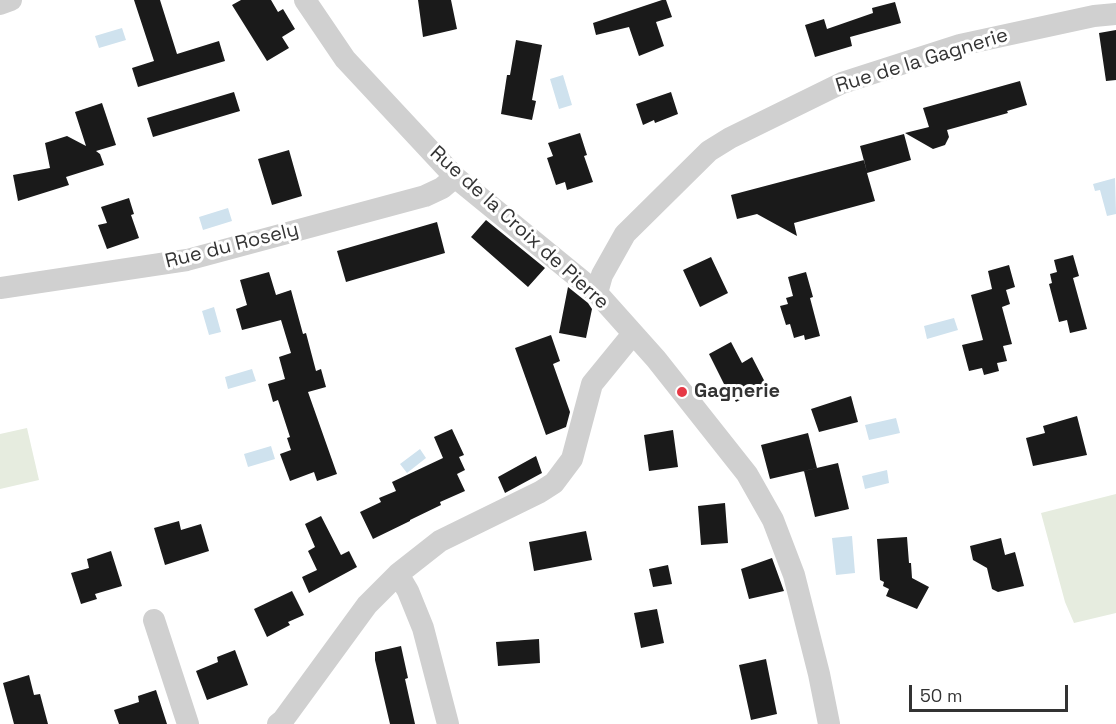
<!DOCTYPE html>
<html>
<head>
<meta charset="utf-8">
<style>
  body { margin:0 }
  #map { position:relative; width:1116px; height:724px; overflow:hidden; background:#fff; font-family:"Space Grotesk",sans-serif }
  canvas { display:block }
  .scale { position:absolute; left:909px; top:685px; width:159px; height:27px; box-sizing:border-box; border:3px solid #333; border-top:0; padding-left:8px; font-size:18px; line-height:21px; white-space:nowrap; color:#333; -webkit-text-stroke:4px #fff; paint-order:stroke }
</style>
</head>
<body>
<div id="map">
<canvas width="1116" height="724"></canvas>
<div class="scale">50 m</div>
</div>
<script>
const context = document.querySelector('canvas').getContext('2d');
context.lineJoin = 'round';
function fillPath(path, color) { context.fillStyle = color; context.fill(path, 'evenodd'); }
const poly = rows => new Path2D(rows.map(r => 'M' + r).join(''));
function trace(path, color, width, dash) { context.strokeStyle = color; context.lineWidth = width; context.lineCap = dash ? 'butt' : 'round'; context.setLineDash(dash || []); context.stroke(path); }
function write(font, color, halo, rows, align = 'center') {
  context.font = font + ' "Space Grotesk",sans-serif'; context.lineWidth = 6; context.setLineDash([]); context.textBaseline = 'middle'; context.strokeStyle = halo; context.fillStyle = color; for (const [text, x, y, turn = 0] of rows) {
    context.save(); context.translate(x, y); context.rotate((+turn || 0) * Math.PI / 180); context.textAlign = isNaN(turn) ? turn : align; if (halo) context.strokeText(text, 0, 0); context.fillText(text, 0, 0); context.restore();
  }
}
const green = poly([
  [27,428,39,480,0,489,0,434],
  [1116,494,1116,613,1074,623,1065,602,1041,513]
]);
const water = poly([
  [122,28,126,40,99,48,95,36],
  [563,75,572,105,559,109,550,79],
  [1115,178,1116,214,1107,216,1100,190,1095,191,1093,184],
  [228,208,232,221,203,230,199,217],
  [214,307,221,332,209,335,202,311],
  [954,318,958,330,927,339,924,326],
  [252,369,256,381,228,389,225,377],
  [896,418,900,433,869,440,865,425],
  [271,446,275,459,248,467,244,454],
  [420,449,426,458,407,473,400,464],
  [887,470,889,483,865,489,862,476],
  [852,536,855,573,836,575,832,538]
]);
const building = poly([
  [134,0,160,0,177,54,219,41,225,61,138,87,132,68,154,61],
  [241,0,271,0,278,12,283,9,295,29,282,37,289,48,267,61,232,5],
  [418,0,451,0,457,29,423,37],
  [662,0,666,0,672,17,656,22,664,46,639,56,629,27,596,35,593,23],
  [895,2,901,23,850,37,852,46,815,57,805,25,824,19,827,29,873,13,872,8],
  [1116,30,1116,80,1106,81,1099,33],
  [516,40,542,45,532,100,536,101,532,120,501,114,507,75,510,75],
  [1020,81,1027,105,1007,111,1008,113,947,130,949,137,945,145,933,149,905,133,929,127,923,108],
  [234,92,240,111,153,137,147,118],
  [671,92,678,114,655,123,654,120,643,125,636,104],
  [102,103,116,145,96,151,100,154,104,165,66,177,69,185,18,201,13,175,50,168,45,143,67,136,86,146,75,112],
  [580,133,587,155,584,156,593,182,567,190,565,182,556,185,547,158,553,156,548,143],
  [904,134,911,160,867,173,875,201,794,223,797,236,757,214,737,219,731,195,864,160,867,172,860,146],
  [289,150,302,196,272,205,258,159],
  [129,198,134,214,131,215,139,238,107,249,98,225,107,223,101,207],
  [486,220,545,268,528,287,471,237],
  [437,222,445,253,346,282,337,251],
  [1073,255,1079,276,1073,278,1087,329,1070,333,1067,320,1059,322,1049,284,1052,283,1050,274,1057,272,1054,260],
  [711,257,728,293,700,307,683,270],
  [1009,265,1015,287,1006,290,1010,304,1002,307,1012,344,1003,346,1007,361,997,363,999,371,984,375,982,368,969,371,962,345,983,340,971,295,992,289,988,271],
  [269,272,276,295,291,290,303,334,306,333,316,371,321,369,326,387,308,392,337,474,317,481,314,472,290,481,280,454,291,450,287,438,290,437,278,400,273,402,268,384,285,379,279,357,291,353,281,320,242,330,236,309,247,305,240,280],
  [806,272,813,297,810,298,820,336,805,340,804,335,794,338,790,324,786,325,780,306,788,304,786,298,793,296,788,277],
  [568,287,588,303,592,309,586,338,559,333],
  [551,335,560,361,553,364,570,412,566,427,546,435,515,348],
  [731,342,742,363,752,357,767,386,736,402,728,387,726,388,709,354],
  [851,396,858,422,819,432,811,409],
  [1077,416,1087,455,1033,466,1026,438,1045,433,1043,426],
  [452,429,464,455,459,457,465,470,457,474,465,491,440,502,441,505,410,520,410,521,373,539,360,512,381,502,379,498,396,491,392,482,443,458,434,437],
  [673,430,678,467,649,471,644,435],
  [808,433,817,468,770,479,761,445],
  [536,456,542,473,505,493,498,477],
  [838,463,849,509,815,517,804,471],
  [725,503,728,543,701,545,698,506],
  [321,516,341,555,349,551,357,567,309,593,302,577,317,570,308,551,315,547,305,524],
  [179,521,181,530,201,524,209,551,165,565,154,528],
  [586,531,592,560,534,571,529,542],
  [907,537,909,563,911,563,912,578,929,587,917,609,886,596,889,589,883,586,884,582,880,580,877,539],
  [1001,538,1005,555,1015,552,1024,586,998,592,992,589,987,568,973,560,970,546],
  [111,551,122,586,95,594,97,599,81,604,71,573,89,568,87,559],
  [772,558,784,591,749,599,741,569],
  [668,565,672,584,653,587,649,569],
  [292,591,304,615,288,622,290,625,267,637,254,609],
  [657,609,664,643,641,648,634,613],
  [539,639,540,663,498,666,496,642],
  [401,646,408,678,405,679,415,724,390,724,375,660,375,652],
  [235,650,248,685,207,700,196,671,218,662,217,657],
  [766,659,777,714,751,720,739,665],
  [29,675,34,695,40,694,48,724,14,724,3,683],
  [156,690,167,724,119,724,114,710,139,702,138,696]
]);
const street = poly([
  [305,0,345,59,455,177,597,293,656,359,747,474,773,520,794,575,819,674,829,724],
  [0,4,11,0],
  [0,288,187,260,425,196,442,188,455,177],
  [597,293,602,275,625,234,709,151,730,138,842,83,960,45,1094,16,1116,14],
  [398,574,408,591,423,628,448,724],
  [154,620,188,724],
  [278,724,283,720,367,605,398,574,440,541,540,492,554,483,572,459,592,384,632,335]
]);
const markers = [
  [682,392,6,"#e63946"]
];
const streetNames = [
  ["Rue de la Gagnerie",922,61,-17],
  ["Rue de la Croix de Pierre",519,228,42],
  ["Rue du Rosely",232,246,-14]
];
const poiNames = [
  ["Gagnerie",694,392]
];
fillPath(green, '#e6ecdf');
fillPath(water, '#cfe2ee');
fillPath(building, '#1a1a1a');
trace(street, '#d0d0d0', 22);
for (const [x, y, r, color] of markers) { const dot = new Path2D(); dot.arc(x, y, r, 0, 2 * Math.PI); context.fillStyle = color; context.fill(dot); trace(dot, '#fff', 2); }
write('20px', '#333', '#fff', streetNames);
write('bold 20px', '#333', '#fff', poiNames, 'left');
</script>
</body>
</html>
